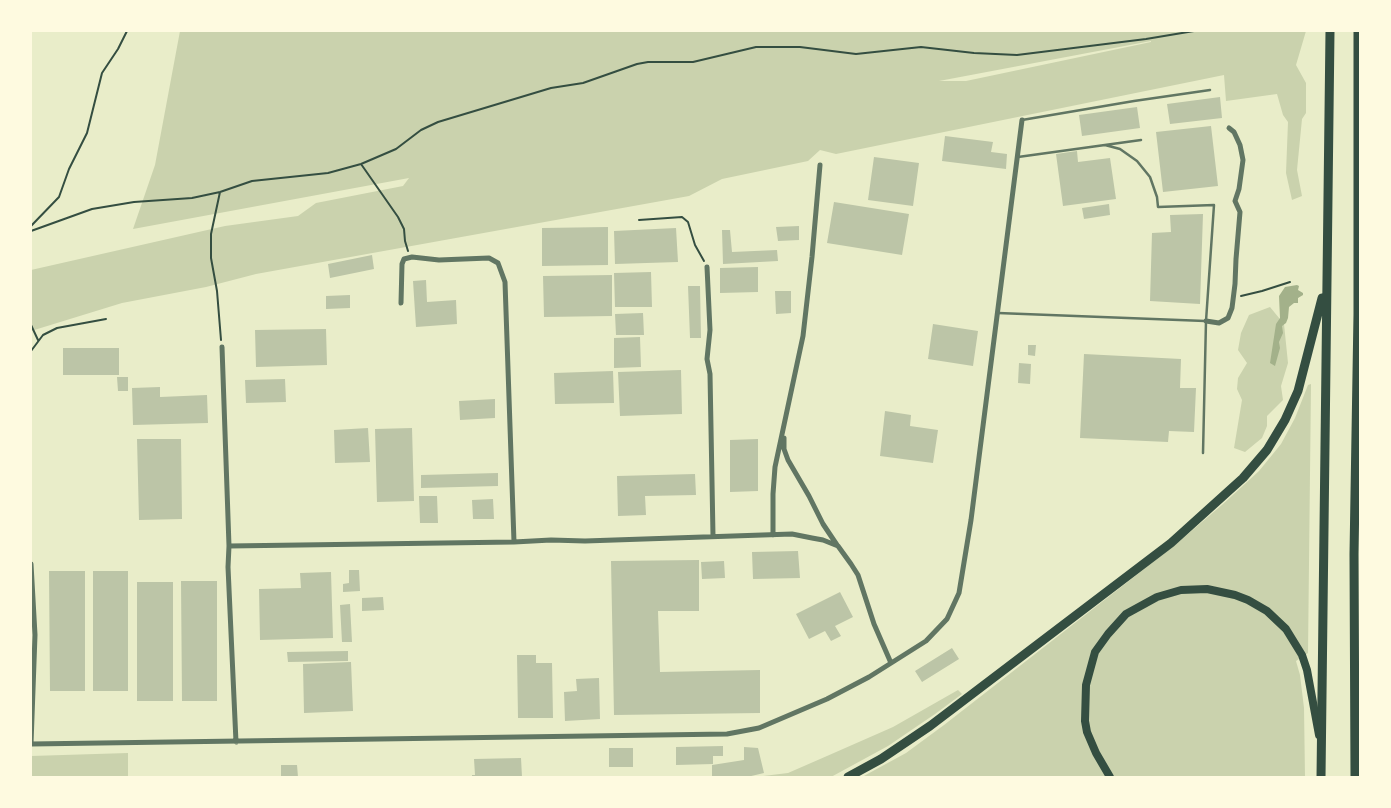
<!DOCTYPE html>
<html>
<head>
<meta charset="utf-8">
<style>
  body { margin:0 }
  #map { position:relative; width:1391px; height:808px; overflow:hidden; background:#e9edc9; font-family:Literata,serif }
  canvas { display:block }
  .frame { position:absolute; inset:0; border:32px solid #fefae0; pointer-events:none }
</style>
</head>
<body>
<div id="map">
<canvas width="1391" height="808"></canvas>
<div class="frame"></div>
</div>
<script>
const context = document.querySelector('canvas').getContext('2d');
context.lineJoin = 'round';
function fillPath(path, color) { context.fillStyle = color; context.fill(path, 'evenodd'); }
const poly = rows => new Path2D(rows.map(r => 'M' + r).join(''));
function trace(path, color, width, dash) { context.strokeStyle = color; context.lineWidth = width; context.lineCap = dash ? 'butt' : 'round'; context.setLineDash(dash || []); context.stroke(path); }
const green = poly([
  [180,31,1306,31,1296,65,1306,83,1306,113,1302,119,1297,170,1302,196,1292,200,1286,173,1288,122,1283,115,1277,94,1226,101,1224,75,836,154,820,150,808,161,722,179,689,196,256,274,206,287,122,303,31,331,31,270,225,226,298,216,316,203,403,186,409,178,133,229,155,165],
  [1151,42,966,81,939,81,1151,41],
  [1270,307,1284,324,1288,363,1281,386,1283,400,1267,416,1267,426,1262,438,1245,452,1234,448,1242,400,1237,389,1238,378,1247,363,1238,350,1241,333,1249,315],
  [1311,384,1308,653,1296,661,1300,675,1304,708,1305,777,862,777,906,753,944,725,1175,545,1223,504,1259,471,1281,444,1295,418,1308,385],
  [958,690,962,694,935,714,888,746,831,777,755,777,788,773,827,756,893,727],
  [128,753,128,777,31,777,31,756]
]);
const water = poly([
  [1297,285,1299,286,1298,290,1303,293,1303,295,1298,298,1298,303,1294,303,1289,307,1288,318,1286,323,1282,326,1283,333,1279,342,1280,348,1275,366,1270,363,1276,324,1280,318,1279,296,1285,287]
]);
const building = poly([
  [1220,97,1222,118,1170,124,1167,104],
  [1137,107,1140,128,1082,136,1079,115],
  [1211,126,1218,186,1163,192,1156,132],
  [945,136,993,142,991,152,1007,154,1006,169,942,161],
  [1077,151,1078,162,1110,158,1116,199,1063,206,1056,154],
  [874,157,919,163,913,206,868,200],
  [834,202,909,214,902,255,827,243],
  [1109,204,1110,215,1084,219,1082,208],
  [1203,214,1200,304,1150,301,1152,233,1171,232,1170,215],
  [799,226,799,240,778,241,776,227],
  [608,227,608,265,542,266,542,228],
  [676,228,678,262,615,264,614,231],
  [722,230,730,230,732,252,777,250,778,261,723,264],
  [372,255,374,269,330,278,328,264],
  [758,267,758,292,720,293,720,268],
  [651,272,652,307,615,307,614,273],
  [612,275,612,316,544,317,543,276],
  [426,280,427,302,456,300,457,324,416,327,413,281],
  [688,286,700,286,701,338,690,338],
  [775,291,791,291,791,313,776,314],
  [350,295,350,308,326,309,326,296],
  [643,313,644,335,616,335,615,314],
  [933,324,978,331,973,366,928,359],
  [326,329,327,365,256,367,255,330],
  [640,337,641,367,614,368,614,338],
  [1028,345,1036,345,1035,356,1028,355],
  [63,348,119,348,119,375,63,375],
  [1084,354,1181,359,1180,388,1196,388,1194,432,1169,431,1168,442,1080,438],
  [1019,363,1031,364,1030,384,1018,383],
  [681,370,682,414,620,416,618,372],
  [613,371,614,403,555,404,554,373],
  [117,377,128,377,128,391,118,391],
  [285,379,286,402,246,403,245,380],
  [160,387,160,397,207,395,208,423,133,425,132,388],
  [495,399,495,418,460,420,459,401],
  [885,411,911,415,910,426,938,430,933,463,880,456],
  [368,428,370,462,335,463,334,430],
  [412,428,414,501,377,502,375,429],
  [137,439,181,439,182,519,139,520],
  [758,439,758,491,730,492,730,440],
  [498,473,498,486,421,488,421,475],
  [695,474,696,495,645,496,646,515,618,516,617,476],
  [419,496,437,496,438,523,420,523],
  [493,499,494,519,473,519,472,500],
  [798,551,800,578,753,579,752,552],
  [699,560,699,611,658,611,660,672,760,670,760,713,614,715,611,561],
  [724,561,725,578,702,579,701,562],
  [349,570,359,570,360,591,343,592,343,584,349,583],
  [49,571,85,571,85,691,50,691],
  [93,571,128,571,128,691,93,691],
  [331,572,333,638,260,640,259,589,301,588,300,573],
  [181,581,217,581,217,701,182,701],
  [137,582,173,582,173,701,137,701],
  [840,592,853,617,835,626,841,636,831,641,825,631,809,639,796,614],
  [383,597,384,610,362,611,362,598],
  [350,604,352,642,342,642,340,605],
  [952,648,959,659,922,682,915,671],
  [348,651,348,661,288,662,287,652],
  [517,655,536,655,536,663,552,663,553,718,518,718],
  [351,662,353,711,304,713,303,664],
  [599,678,600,719,565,721,564,692,577,691,576,679],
  [723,746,723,756,713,756,713,764,676,765,676,747],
  [744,747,758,748,764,773,747,777,712,777,712,765,744,760],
  [609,748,633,748,633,767,609,767],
  [521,758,522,777,472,777,472,775,475,775,474,759],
  [281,765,297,765,298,777,281,777]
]);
const path = poly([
  [361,164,398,217,404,229,405,241,408,251],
  [220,192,211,234,211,258,217,291,221,340],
  [639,220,682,217,688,222,695,245,704,261],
  [31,226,59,197,69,169,87,133,102,73,118,49,127,31],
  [31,231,92,209,134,202,192,198,220,192,252,181,328,173,361,164,396,149,421,130,438,122,551,88,583,83,637,64,648,62,693,62,756,47,800,47,856,54,921,47,974,53,1017,55,1146,39,1194,31],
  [1241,296,1262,291,1290,282],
  [31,325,38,340],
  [31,351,43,335,57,328,106,319]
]);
const service = poly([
  [1022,120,1134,101,1210,90],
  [1105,145,1120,149,1137,161,1150,177,1157,197,1158,207,1214,205,1206,321,1203,453],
  [1018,157,1141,140],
  [998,313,1205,321]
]);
const minor = poly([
  [707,267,710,330,707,359,710,374,713,536],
  [401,303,402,264,404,259,412,257,439,260,489,258,498,263,505,282,514,542],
  [1206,321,1219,323,1228,318,1232,308,1235,284,1236,259,1240,212,1235,201,1239,189,1243,160,1240,145,1234,132,1229,128],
  [222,347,229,546,228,567,236,742],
  [784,438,784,449,788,460,809,496,823,524,837,545],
  [773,535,773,494,775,467,803,336,812,257,820,165],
  [229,546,514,542,551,540,585,541,792,534,812,538,823,540,838,546,851,564,858,575,874,624,891,663],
  [31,564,35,635,31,744,727,734,759,728,827,699,869,677,926,641,947,619,959,593,971,520,1022,120]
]);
const primary = poly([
  [1110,777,1096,753,1087,732,1085,721,1086,685,1095,652,1108,634,1126,614,1157,597,1181,590,1207,589,1235,595,1248,600,1267,611,1286,629,1302,655,1307,670,1319,735]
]);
const trunk = poly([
  [848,777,881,759,930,726,1171,543,1243,478,1267,450,1285,420,1298,391,1322,298],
  [1321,777,1330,31],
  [1355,777,1354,554,1358,314,1358,31]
]);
fillPath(green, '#cad2ad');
fillPath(water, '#a3b18a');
fillPath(building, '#bcc5a7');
trace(path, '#344e41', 2);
trace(service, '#617663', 2.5);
trace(minor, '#617663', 5);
trace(primary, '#344e41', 8);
trace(trunk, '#344e41', 9);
</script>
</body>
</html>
